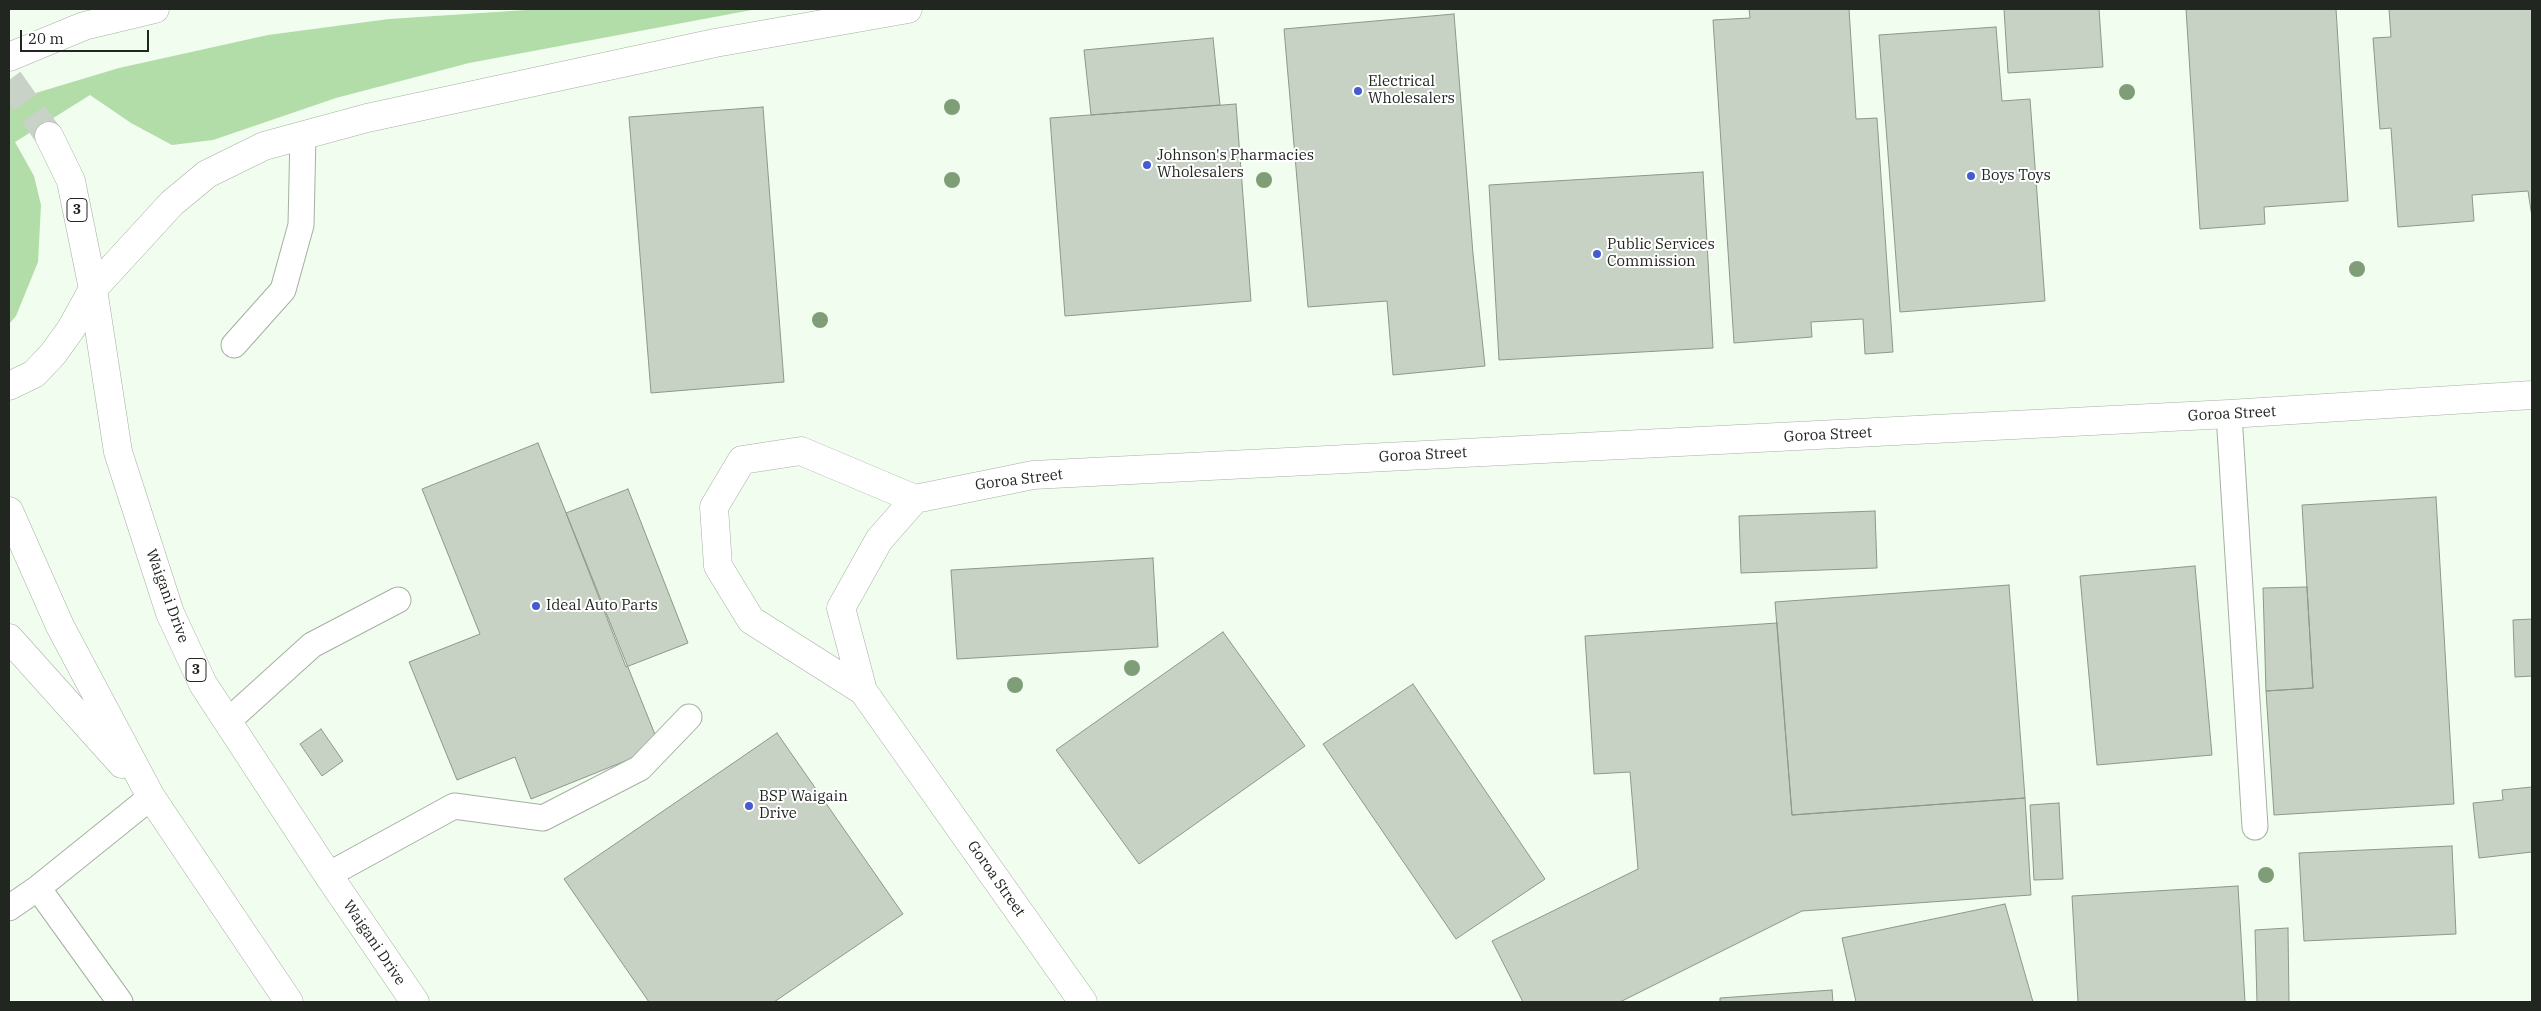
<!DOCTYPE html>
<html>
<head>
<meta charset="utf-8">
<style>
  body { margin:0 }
  #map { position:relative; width:2541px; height:1011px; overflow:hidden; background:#f1fdef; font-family:"IBM Plex Serif",serif }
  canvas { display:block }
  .frame { position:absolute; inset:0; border:10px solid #222621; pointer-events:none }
  .scale { position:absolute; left:20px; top:30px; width:129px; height:22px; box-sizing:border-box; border:2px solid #222621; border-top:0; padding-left:6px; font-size:15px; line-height:18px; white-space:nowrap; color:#222621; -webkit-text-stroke:4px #fff; paint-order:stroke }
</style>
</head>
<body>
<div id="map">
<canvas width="2541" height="1011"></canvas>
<div class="frame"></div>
<div class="scale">20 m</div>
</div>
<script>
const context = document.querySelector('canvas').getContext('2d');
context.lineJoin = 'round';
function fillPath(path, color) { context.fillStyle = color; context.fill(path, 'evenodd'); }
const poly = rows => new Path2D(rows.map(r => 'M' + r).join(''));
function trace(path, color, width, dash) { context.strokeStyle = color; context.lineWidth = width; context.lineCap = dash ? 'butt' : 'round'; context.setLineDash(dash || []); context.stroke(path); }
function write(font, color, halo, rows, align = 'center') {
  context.font = font + ' "IBM Plex Serif",serif'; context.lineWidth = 4; context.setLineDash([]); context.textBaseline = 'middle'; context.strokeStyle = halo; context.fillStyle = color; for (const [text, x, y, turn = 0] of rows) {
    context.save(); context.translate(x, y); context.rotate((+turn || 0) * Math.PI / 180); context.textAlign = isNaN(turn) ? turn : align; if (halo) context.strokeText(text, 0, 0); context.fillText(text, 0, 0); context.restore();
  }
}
const green = poly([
  [542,9,757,9,469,63,336,98,213,140,172,145,131,123,90,95,15,142,34,176,41,205,38,262,16,316,9,324,9,101,119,68,268,35,389,19]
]);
const building = poly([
  [1749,9,1849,9,1856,119,1877,118,1893,352,1865,354,1863,319,1811,322,1812,337,1734,343,1713,20,1750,18,1749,9],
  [2004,9,2099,9,2103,67,2008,73,2004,9],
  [2186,9,2336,9,2348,201,2264,207,2265,224,2200,229,2186,9],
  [2389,9,2532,9,2532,217,2528,191,2472,195,2474,221,2398,227,2391,128,2380,129,2373,38,2391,37,2389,9],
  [1454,14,1473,254,1485,366,1393,375,1387,301,1308,307,1284,29,1454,14],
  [1996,27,2002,101,2030,99,2045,301,1900,312,1879,35,1996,27],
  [1213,38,1220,105,1091,115,1084,50,1213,38],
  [1236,104,1251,301,1065,316,1050,118,1236,104],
  [763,107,784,382,651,393,629,117,763,107],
  [1703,172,1713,348,1499,360,1489,185,1703,172],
  [538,443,660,747,531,799,515,757,457,780,409,662,480,634,422,489,538,443],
  [628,489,688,643,626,667,566,513,628,489],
  [2436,497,2454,804,2274,815,2266,691,2313,688,2302,505,2436,497],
  [1875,511,1877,568,1741,573,1739,516,1875,511],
  [1153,558,1158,647,957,659,951,570,1153,558],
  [2195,566,2212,755,2097,765,2080,576,2195,566],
  [2009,585,2025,798,1792,815,1775,602,2009,585],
  [2307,587,2313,688,2266,691,2263,588,2307,587],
  [2532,619,2532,676,2515,677,2513,620,2532,619],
  [1777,623,1792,815,2025,798,2031,895,1802,911,1620,1002,1523,1002,1492,941,1638,869,1630,772,1594,774,1585,636,1777,623],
  [1223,632,1305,746,1139,864,1056,750,1223,632],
  [1413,684,1545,879,1456,939,1323,744,1413,684],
  [321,729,343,761,322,776,300,744,321,729],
  [777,733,903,914,774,1002,649,1002,564,879,777,733],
  [2532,787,2532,852,2479,858,2473,803,2503,800,2502,790,2532,787],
  [2059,803,2063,879,2034,880,2030,805,2059,803],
  [2452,846,2456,934,2304,941,2299,853,2452,846],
  [2238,886,2245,1002,2078,1002,2072,896,2238,886],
  [2005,904,2033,1002,1856,1002,1842,938,2005,904],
  [2288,928,2289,1002,2257,1002,2255,930,2288,928],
  [1832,990,1833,1002,1720,1002,1720,998,1832,990]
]);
const highwayTunnel = poly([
  [9,80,49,136]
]);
const lane = poly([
  [234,345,283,290,301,225,303,135],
  [2229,414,2255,827],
  [228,721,312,645,398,600],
  [328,875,454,806,543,818,640,768,689,717],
  [38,888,120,1002],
  [9,908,38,888,151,797]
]);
const street = poly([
  [863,691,751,620,718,566,714,507,742,460,801,451,915,499],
  [1083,1002,863,691,841,608,879,540,915,499,1033,475,2229,414,2532,395]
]);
const secondary = poly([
  [93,289,172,203,207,174,264,146,367,118,715,43,908,9]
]);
const highway = poly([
  [9,57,84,26,155,9],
  [49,136,71,181,93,289,118,452,170,613,203,684,328,875,415,1002],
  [9,386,34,374,53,354,71,329,93,289],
  [9,511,60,626,151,797,289,1002],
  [9,638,122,764]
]);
const trees = [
  [2127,92],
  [952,107],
  [952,180],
  [1264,180],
  [2357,269],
  [820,320],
  [1132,668],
  [1015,685],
  [2266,875]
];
const markers = [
  [1358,91,5,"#455bcf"],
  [1147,165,5,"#455bcf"],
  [1971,176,5,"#455bcf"],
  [1597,254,5,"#455bcf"],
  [536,606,5,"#455bcf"],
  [749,806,5,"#455bcf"]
];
const shields = [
  [77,210,20],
  [196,670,20]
];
const shieldNames = [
  ["3",77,210],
  ["3",196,670]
];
const poiNames = [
  ["Electrical",1368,82],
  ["Wholesalers",1368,99],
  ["Johnson's Pharmacies",1157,156],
  ["Wholesalers",1157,173],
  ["Boys Toys",1981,176],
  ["Public Services",1607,245],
  ["Commission",1607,262],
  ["Ideal Auto Parts",546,606],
  ["BSP Waigain",759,797],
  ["Drive",759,814]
];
const streetNames = [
  ["Goroa Street",2232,414,-3],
  ["Goroa Street",1828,435,-3],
  ["Goroa Street",1423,455,-3],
  ["Goroa Street",1019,480,-7],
  ["Waigani Drive",167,596,70],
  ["Goroa Street",996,879,55],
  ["Waigani Drive",374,943,56]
];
fillPath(green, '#b2dca8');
fillPath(building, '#c7d2c5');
trace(building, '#8d978a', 1);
trace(highwayTunnel, '#c8d2c6', 28, [28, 14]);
trace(lane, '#a5b0a2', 27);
trace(street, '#a5b0a2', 29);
trace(secondary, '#a5b0a2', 29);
trace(highway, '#a5b0a2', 29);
trace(lane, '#fff', 25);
trace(street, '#fff', 28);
trace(secondary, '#fff', 28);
trace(highway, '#fff', 28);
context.fillStyle = '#7f9e78';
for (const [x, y] of trees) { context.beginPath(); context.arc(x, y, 8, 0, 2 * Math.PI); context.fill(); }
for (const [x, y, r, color] of markers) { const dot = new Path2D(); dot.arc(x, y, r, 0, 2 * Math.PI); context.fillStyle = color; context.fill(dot); trace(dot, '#fff', 2); }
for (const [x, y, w] of shields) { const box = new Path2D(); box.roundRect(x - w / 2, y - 11.5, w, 23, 4); context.fillStyle = '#fff'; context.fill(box); trace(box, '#222621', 1); }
write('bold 14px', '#222621', null, shieldNames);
write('15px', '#222621', '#fff', poiNames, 'left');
write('15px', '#222621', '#fff', streetNames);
</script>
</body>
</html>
